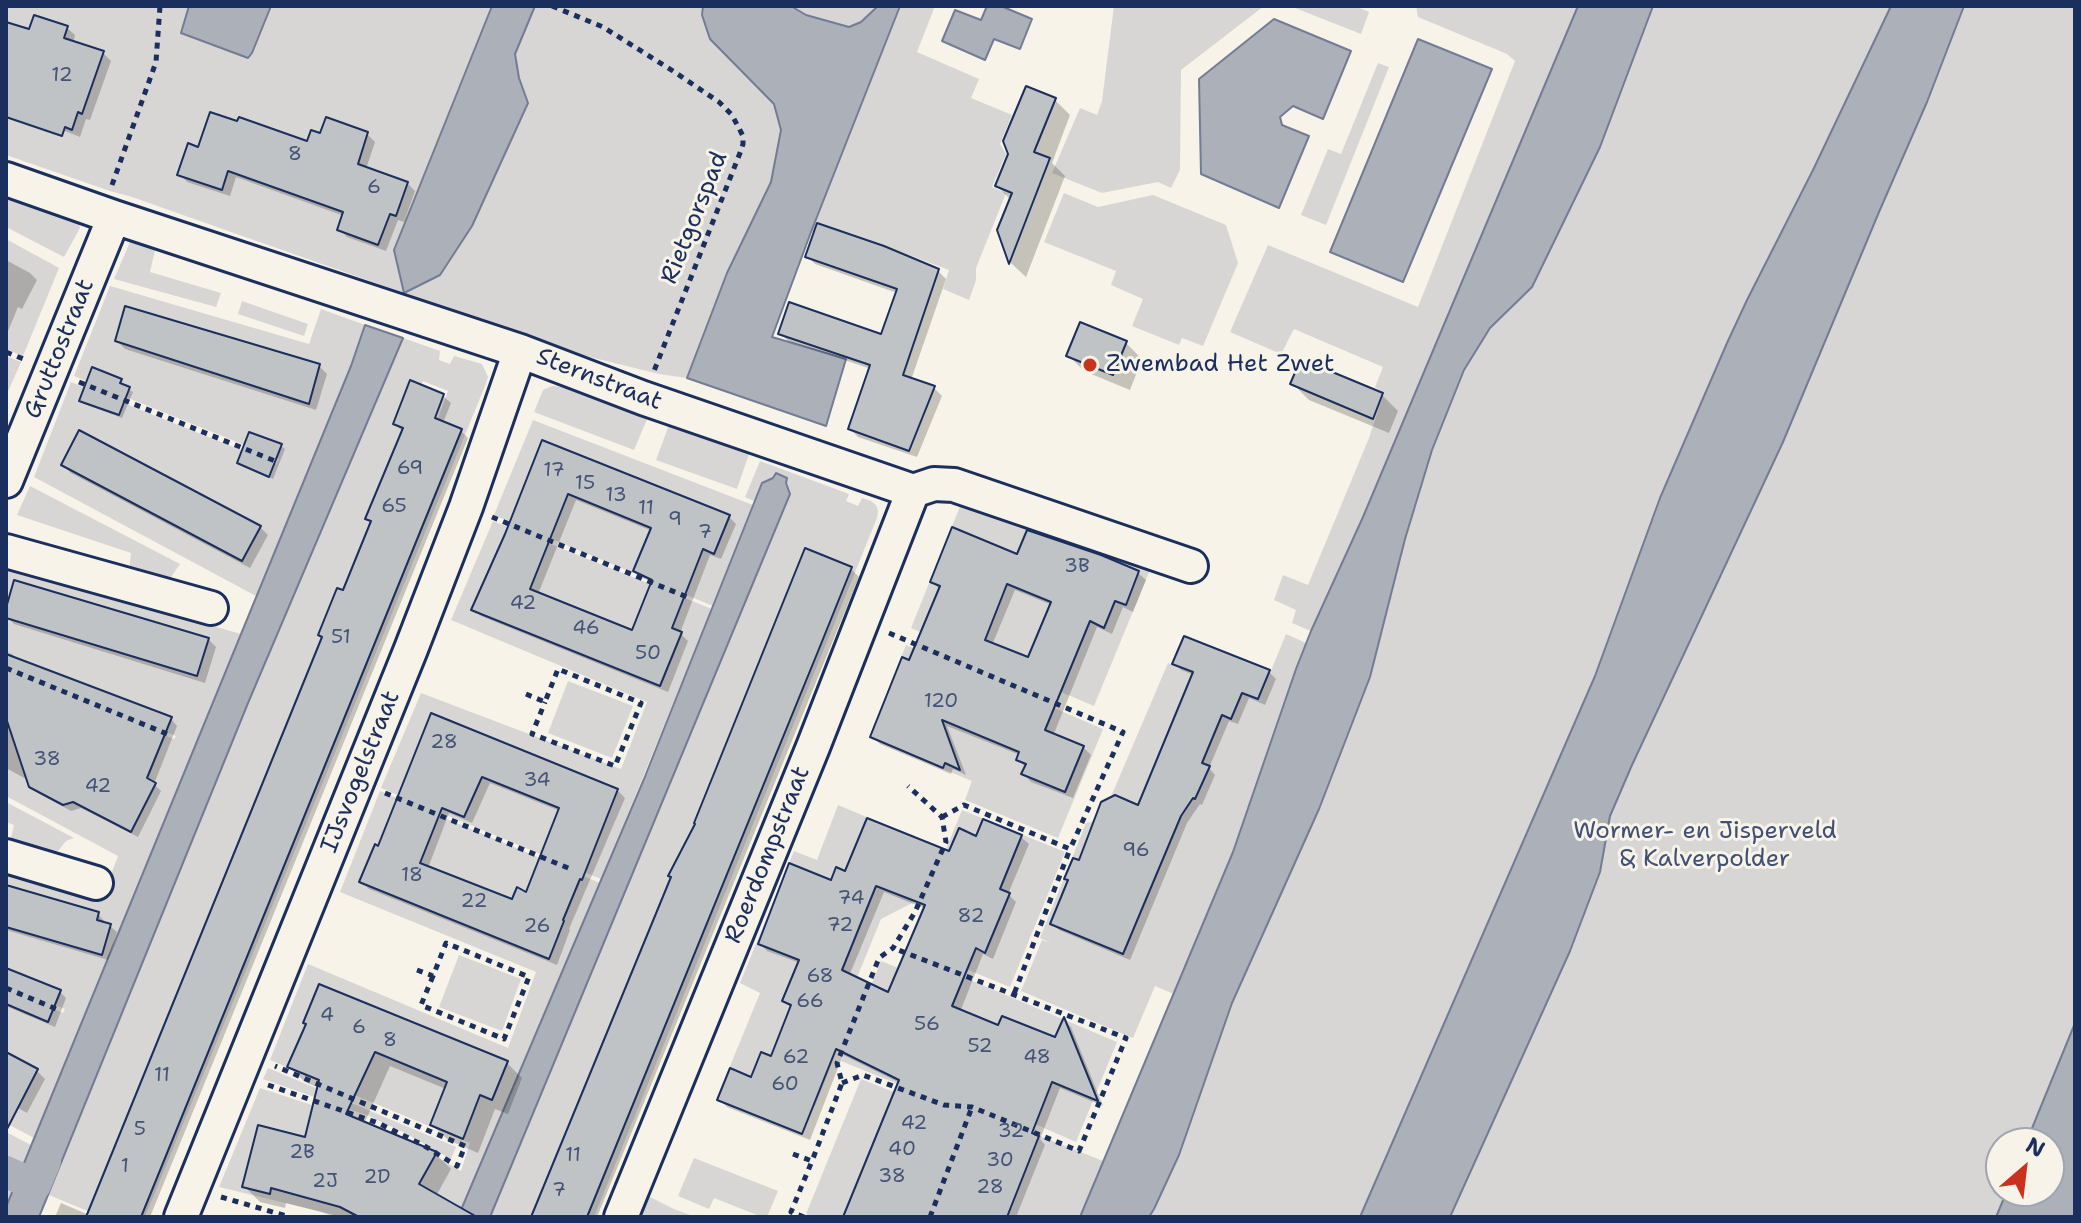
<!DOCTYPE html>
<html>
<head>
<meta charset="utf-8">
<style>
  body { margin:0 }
  #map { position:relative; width:2081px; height:1223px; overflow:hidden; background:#f7f3e8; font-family:"Shantell Sans",sans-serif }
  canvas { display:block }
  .frame { position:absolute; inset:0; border:8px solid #1b2f5e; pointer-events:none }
  .north { position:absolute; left:1985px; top:1127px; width:80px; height:80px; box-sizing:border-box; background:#f7f3e8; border:2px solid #9fa5b1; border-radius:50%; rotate:28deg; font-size:22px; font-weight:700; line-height:32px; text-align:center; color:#1b2f5e }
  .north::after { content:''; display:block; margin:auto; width:28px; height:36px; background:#c8321e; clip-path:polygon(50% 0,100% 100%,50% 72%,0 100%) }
</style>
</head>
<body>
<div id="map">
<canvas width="2081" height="1223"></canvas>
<div class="frame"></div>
<div class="north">N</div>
</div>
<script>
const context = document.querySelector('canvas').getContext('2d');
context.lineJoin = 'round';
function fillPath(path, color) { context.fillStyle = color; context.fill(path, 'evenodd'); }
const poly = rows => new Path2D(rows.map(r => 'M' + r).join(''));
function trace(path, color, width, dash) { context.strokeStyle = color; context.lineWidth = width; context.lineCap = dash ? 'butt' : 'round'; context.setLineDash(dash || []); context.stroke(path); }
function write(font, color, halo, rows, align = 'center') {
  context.font = font + ' "Shantell Sans",sans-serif'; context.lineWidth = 6; context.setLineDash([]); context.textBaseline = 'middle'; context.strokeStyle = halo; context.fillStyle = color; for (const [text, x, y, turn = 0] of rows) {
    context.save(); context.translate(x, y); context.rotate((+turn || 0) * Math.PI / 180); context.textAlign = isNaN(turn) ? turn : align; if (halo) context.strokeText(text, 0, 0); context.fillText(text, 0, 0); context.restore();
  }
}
const green = poly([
  [6,6,189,6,181,33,247,58,252,53,271,6,492,6,394,250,405,293,440,275,472,226,528,103,519,78,515,54,535,6,703,6,702,15,755,84,774,104,781,130,771,182,727,273,687,378,659,374,521,340,404,293,132,197,110,191,6,155],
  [791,6,878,6,861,22,849,27,806,15],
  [900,6,935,6,917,52,979,79,971,98,1012,115,1000,144,1006,154,992,187,1006,193,976,268,976,280,969,300,943,289,949,270,850,233,844,245,811,232],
  [1114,6,1264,6,1181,70,1180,170,1171,188,1158,182,1102,193,1052,173,1080,108,1097,115,1102,101],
  [1290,6,1355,6,1369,12,1361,34],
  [1416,6,1578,6,1363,517,1311,631,1292,623,1296,610,1274,600,1283,575,1308,585,1369,438,1384,393,1375,387,1383,367,1294,329,1281,354,1230,332,1268,245,1418,307,1515,61,1507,54,1418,17],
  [1653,6,2075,6,2075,1217,1149,1217,1179,1155,1232,1003,1405,539,1432,450,1465,370,1490,328,1532,287,1600,148],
  [2001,1143,2049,1143,2049,1191,2001,1191],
  [1378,63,1389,67,1326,225,1301,215,1328,149,1341,154],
  [1064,193,1098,207,1153,195,1226,225,1238,263,1203,346,1182,338,1179,345,1132,326,1143,299,1111,285,1116,271,1044,242],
  [6,194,75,218,78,221,80,228,64,257,6,227],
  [6,239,59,268,23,356,6,349],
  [134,239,156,246,150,272,221,293,216,307,114,279,130,242],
  [110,286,309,344,321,309,365,325,351,366,256,596,34,477,71,382,276,464,279,459,74,376],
  [242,301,308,324,304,336,238,314],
  [403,338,440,351,439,360,450,364,454,356,482,364,488,377,485,386,145,1217,102,1217,49,1195,248,703],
  [423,381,448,391,438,418,412,407],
  [6,356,21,362,6,396],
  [552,386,567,387,648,417,634,450,534,412,543,390],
  [533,420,753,505,713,606,494,515],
  [670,422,750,451,737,489,656,460],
  [760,461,849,494,846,501,858,506,862,498,871,501,876,505,878,511,877,518,594,1217,490,1217,790,494,786,483,773,478,762,483,754,501,745,497],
  [30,486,180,564,169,580,129,573,131,553,17,515],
  [961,504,1150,570,1094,706,911,628],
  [493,521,712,609,601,879,381,788,421,693,621,769,647,702,451,620],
  [6,567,241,634,34,1138,6,1123,6,990,63,1013,65,1009,6,985,6,868,103,896,118,856,6,796,6,671,174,739,176,736,6,665],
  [1286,634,1306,643,1233,852,1174,994,1155,986,1133,1038,1021,991,1042,940,1051,943,1040,938,1086,823,1101,820,1168,663,1259,700],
  [906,645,1103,729,1058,838,965,800,972,781,869,738],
  [568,681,633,706,612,758,548,733],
  [380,791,600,883,458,1217,334,1217,322,1212,219,1187,260,1088,376,1126,422,1149,461,1171,470,1143,270,1060,308,964,508,1048,536,972,340,892],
  [6,802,74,838,66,841,58,851,49,854,10,842,14,825,6,822],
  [838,805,938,847,914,902,881,919,838,1024,846,1028,815,1106,728,1071,760,993,740,983,794,851,817,860],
  [962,810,1065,852,1010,987,907,945],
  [459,955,521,979,502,1031,439,1007],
  [881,961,950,989,956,974,1117,1042,1076,1142,959,1091,937,1100,841,1061],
  [268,1068,456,1147,451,1159,403,1132,369,1116,263,1079],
  [861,1079,959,1118,917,1217,814,1217,806,1214],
  [975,1110,1103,1161,1080,1217,943,1217],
  [6,1132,31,1145,6,1207],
  [694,1158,778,1191,767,1217,762,1217,714,1198,709,1209,678,1196],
  [646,1195,674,1209,695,1217,637,1217]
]);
const water = poly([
  [189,6,271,6,252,53,248,58,181,33,189,6],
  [492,6,535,6,515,54,519,78,528,103,472,226,440,275,404,293,394,250,492,6],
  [703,6,791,6,806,15,849,27,861,22,878,6,900,6,811,232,772,337,846,359,826,426,687,378,727,273,771,182,781,130,774,104,710,39,702,15,703,6],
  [987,6,1001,6,1032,19,1020,49,994,39,985,60,942,41,955,10,981,20,987,6],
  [1578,6,1653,6,1600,147,1532,287,1490,328,1464,370,1432,450,1405,539,1370,677,1319,809,1232,1003,1179,1155,1154,1209,1149,1217,1080,1217,1233,852,1296,669,1311,631,1363,517,1578,6],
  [1891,6,1964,6,1927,102,1879,212,1783,442,1632,765,1610,816,1600,872,1570,951,1450,1217,1360,1217,1595,676,1660,498,1727,343,1747,300,1813,170,1891,6],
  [1274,19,1351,51,1323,119,1293,106,1280,117,1282,125,1309,136,1279,208,1201,174,1199,79,1274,19],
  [1418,39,1492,69,1403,282,1330,252,1418,39],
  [365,325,403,338,248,703,39,1217,6,1217,6,1207,351,366,365,325],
  [776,473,787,478,786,483,790,494,490,1217,458,1217,644,779,762,483,773,478,776,473],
  [2075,1023,2075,1217,1996,1217,2007,1191,2049,1191,2049,1143,2026,1143,2075,1023]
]);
const shadow = poly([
  [6,24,30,32,67,28,75,35,73,43,103,53,111,61,90,120,86,119,80,137,55,127,6,102],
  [1054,99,1070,115,1052,163,1065,176,1026,277,1011,263,999,230,1011,200,997,186],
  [367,134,375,142,366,169,407,183,415,191,404,222,398,220,386,251,347,237,339,229,344,216,236,177,230,196,187,182,180,174,199,150,308,144,322,136],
  [807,256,938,271,946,279,911,380,934,388,942,396,917,457,858,437,850,429,871,369,788,341,780,333,883,337,897,293,815,264],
  [6,260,30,273,37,280,22,309,18,307,6,336],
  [1081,325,1126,343,1142,359,1130,390,1084,371,1068,355],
  [117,341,319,366,327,374,316,410,125,349],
  [120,381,123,386,133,392,122,418,84,404,81,400],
  [1293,384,1382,395,1398,411,1389,433,1309,400],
  [443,396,451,403,443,423,461,431,468,438,150,1217,55,1217,61,1203,89,1215,372,524,367,519,403,432,395,424],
  [251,434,281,446,285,449,273,479,243,466,239,463],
  [543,442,729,517,736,524,721,559,710,555,680,633,688,641,668,692,481,616,474,609,506,535],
  [576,500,652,531,635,571,643,578,653,583,633,633,538,594],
  [63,465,260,527,268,535,250,568,71,473],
  [1018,556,1100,557,1138,573,1146,580,1133,612,1123,607,1112,634,1097,627,1053,736,1083,747,1091,755,1073,798,1031,782,1024,774,1026,768,1018,759,1020,755,947,726,966,775,953,769,951,774,880,744,872,736,911,663,940,590,932,581],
  [1015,590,1052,605,1029,660,992,645],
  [851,569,859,577,597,1217,534,1217],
  [6,615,208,639,216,647,205,683,14,624],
  [6,652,12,654,19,661,171,719,177,726,154,784,161,791,138,837,81,808,71,811,38,793,30,785,28,780,6,768],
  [1175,663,1269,672,1276,679,1265,705,1249,698,1238,724,1229,721,1209,768,1215,775,1202,805,1200,804,1187,823,1130,960,1059,930,1052,924,1069,882,1066,878,1080,863,1139,808,1194,675,1181,670],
  [432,716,617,790,625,798,569,929,570,930,557,965,369,889,362,882,379,848],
  [490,783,560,811,527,895,513,902,428,868,449,813,472,823],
  [984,822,1021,837,1029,844,1008,894,1016,902,993,959,983,954,960,1012,999,1028,1056,1040,1065,1021,1071,1027,1103,1106,1060,1088,1040,1139,1045,1145,1016,1217,845,1217,900,1083,843,1055,810,1140,727,1107,720,1100,752,1079,772,1059,792,1009,784,1001,800,963,767,951,760,943,832,883,847,874,950,854,977,838],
  [884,892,926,909,888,994,849,976],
  [6,887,98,914,104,921,103,924,110,926,117,932,108,960,6,930],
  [6,971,60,992,66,998,55,1027,6,1006],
  [307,1024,507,1063,522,1078,508,1114,495,1109,478,1153,448,1140,432,1125,446,1089,390,1066,364,1124,436,1154,451,1169,436,1196,467,1217,341,1217,286,1203,285,1208,260,1202,244,1186,307,1139,319,1088,305,1082,289,1067],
  [6,1055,37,1071,45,1079,27,1113,6,1101]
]);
const canal = poly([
  [6,1172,35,1185,45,1161]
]);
const building = poly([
  [34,15,68,26,64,38,104,51,82,114,78,112,72,130,65,127,62,136,6,117,6,22,29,29,34,15],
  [1026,86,1056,98,1034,152,1050,158,1009,264,997,230,1012,193,995,186,1008,154,1003,141,1026,86],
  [210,112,237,121,239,117,307,141,311,130,320,133,326,117,368,132,358,164,408,182,396,216,390,214,378,245,337,230,343,212,228,171,222,190,177,175,188,143,198,147,210,112],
  [817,223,884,246,939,269,903,375,935,386,909,451,848,429,870,365,778,334,789,302,881,334,897,289,805,257,817,223],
  [125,306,320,364,309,404,115,341,125,306],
  [1080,322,1127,341,1113,375,1066,356,1080,322],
  [1301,359,1383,393,1373,419,1290,384,1301,359],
  [92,367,122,379,120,383,130,387,119,415,79,401,92,367],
  [410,380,444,394,435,418,462,429,141,1217,86,1217,322,637,318,635,337,588,343,590,371,521,365,519,403,428,393,424,410,380],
  [79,430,261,526,242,561,61,465,79,430],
  [249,432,282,444,269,477,237,463,249,432],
  [542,440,730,515,714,554,703,549,672,628,682,632,660,686,471,610,505,534,542,440],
  [568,494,651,528,633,571,652,580,632,630,530,589,568,494],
  [952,527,1017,554,1027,530,1101,555,1139,571,1126,605,1115,601,1104,628,1090,621,1045,730,1084,746,1065,792,1021,774,1026,764,1016,760,1019,752,942,720,960,770,945,763,943,768,870,737,902,657,909,660,940,586,930,582,952,527],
  [1007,584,1051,602,1028,657,985,640,1007,584],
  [805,548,852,567,821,644,587,1217,531,1217,671,877,668,876,695,824,694,823,805,548],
  [14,580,209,638,197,676,6,618,6,608,14,580],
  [1184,636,1270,670,1258,699,1242,693,1231,719,1222,715,1202,763,1210,766,1195,799,1193,798,1181,816,1123,954,1050,924,1068,880,1064,879,1073,858,1079,860,1101,802,1115,795,1138,805,1193,672,1172,664,1184,636],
  [6,654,172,717,147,778,156,783,131,832,73,802,63,805,29,787,6,718,6,654],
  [431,713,618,789,582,880,580,879,563,920,564,921,549,959,359,882,375,844,378,846,431,713],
  [482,777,559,808,526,892,517,887,512,899,420,863,442,808,464,817,482,777],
  [867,818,949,851,959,828,976,836,983,819,1022,835,1000,889,1010,893,985,953,976,948,952,1006,998,1025,1002,1016,1055,1037,1064,1017,1098,1101,1052,1082,1032,1133,1039,1136,1007,1217,843,1217,899,1080,836,1049,802,1134,717,1100,730,1068,751,1077,761,1052,771,1056,791,1005,782,1001,799,960,758,944,789,863,831,880,836,867,845,871,867,818],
  [876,886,925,905,888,992,842,970,876,886],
  [6,885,99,912,97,920,111,924,102,955,6,927,6,885],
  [6,968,61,990,48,1022,6,1004,6,968],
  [319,984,508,1061,492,1100,480,1095,463,1139,430,1125,447,1082,375,1052,346,1114,437,1152,419,1184,477,1217,359,1217,340,1207,271,1188,270,1194,242,1187,258,1125,305,1137,319,1080,287,1067,306,1024,303,1023,319,984],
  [6,1052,38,1069,6,1131,6,1052]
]);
const path = poly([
  [552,6,603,27,673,71,719,102,732,115,743,136,743,144,740,153,654,371],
  [112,185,156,62,160,6],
  [6,352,26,360],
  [79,382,275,461],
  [492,517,687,597],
  [889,633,1123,732,1070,849],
  [6,668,172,736],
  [526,694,545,702,558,669,641,703,615,766,532,734,545,702],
  [385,793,573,870],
  [942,817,964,805,1070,849,1014,994],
  [417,970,433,976,446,943,529,977,504,1039,421,1005,433,976],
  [6,988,61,1011],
  [842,1083,863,1075,944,1105,972,1107,1079,1151,1126,1038,893,948],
  [268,1085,378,1123,423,1145,457,1166,465,1146,275,1066],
  [6,1127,7,1127],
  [793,1154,812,1161,842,1083,837,1063,879,958,893,948,915,912,946,842,942,817,908,786],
  [221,1197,290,1217],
  [804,1217,791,1212,812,1161],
  [930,1217,972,1107]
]);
const minor = poly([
  [6,179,114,217,520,351,643,398,913,491,934,484,954,485,1191,566],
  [6,481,114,217],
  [6,551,211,608],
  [6,856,96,883],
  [181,1217,411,649,466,507,520,351],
  [621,1217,813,747,913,491]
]);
const markers = [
  [1090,365,8,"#c8321e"]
];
const numberNames = [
  ["12",62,76],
  ["8",295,155],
  ["6",374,188],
  ["69",410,469],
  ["17",554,471],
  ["15",585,484],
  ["13",616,496],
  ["65",394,507],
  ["11",646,509],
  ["9",675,520],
  ["7",705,533],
  ["3B",1077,567],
  ["42",523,604],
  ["46",586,629],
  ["51",341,638],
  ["50",648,654],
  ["120",941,702],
  ["28",444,743],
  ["38",47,760],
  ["34",537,781],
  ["42",98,787],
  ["96",1136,851],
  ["18",412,876],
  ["74",851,899],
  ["22",474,902],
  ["82",971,917],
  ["72",840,926],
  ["26",537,927],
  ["68",820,977],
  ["66",810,1002],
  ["4",327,1016],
  ["56",927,1025],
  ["6",359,1028],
  ["8",390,1041],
  ["52",980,1047],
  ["62",796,1058],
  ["48",1037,1058],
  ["11",162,1076],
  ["60",785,1085],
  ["42",914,1124],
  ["5",140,1130],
  ["32",1011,1132],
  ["40",902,1150],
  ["2B",302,1153],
  ["11",573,1156],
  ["30",1000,1161],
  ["1",125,1167],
  ["38",892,1177],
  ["2D",377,1178],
  ["2J",325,1182],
  ["28",990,1188],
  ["7",559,1191]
];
const streetNames = [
  ["Rietgorspad",695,218,-68],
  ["Gruttostraat",60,349,-68],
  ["Sternstraat",599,380,21],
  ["IJsvogelstraat",361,772,-68],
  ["Roerdompstraat",768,855,-68]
];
const poiNames = [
  ["Zwembad Het Zwet",1106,365]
];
const parkNames = [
  ["Wormer- en Jisperveld",1705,832],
  ["& Kalverpolder",1705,860]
];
fillPath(green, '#d7d6d4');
fillPath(water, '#acb0b9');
trace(water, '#727c95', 2);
fillPath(shadow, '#0003');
trace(canal, '#acb0b9', 32);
fillPath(building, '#c0c3c5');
trace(building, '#1b2f5e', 2);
trace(minor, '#1b2f5e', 38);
trace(path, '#1b2f5e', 5, [6, 6]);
trace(minor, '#f7f3e8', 32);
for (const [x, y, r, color] of markers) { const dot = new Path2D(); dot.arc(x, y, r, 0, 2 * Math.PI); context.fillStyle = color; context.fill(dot); trace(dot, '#f7f3e8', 3); }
write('20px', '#445478', null, numberNames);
write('24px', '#1b2f5e', '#f7f3e8', streetNames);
write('24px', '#1b2f5e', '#f7f3e8', poiNames, 'left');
write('24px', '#415076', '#f7f3e8', parkNames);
</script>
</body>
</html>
